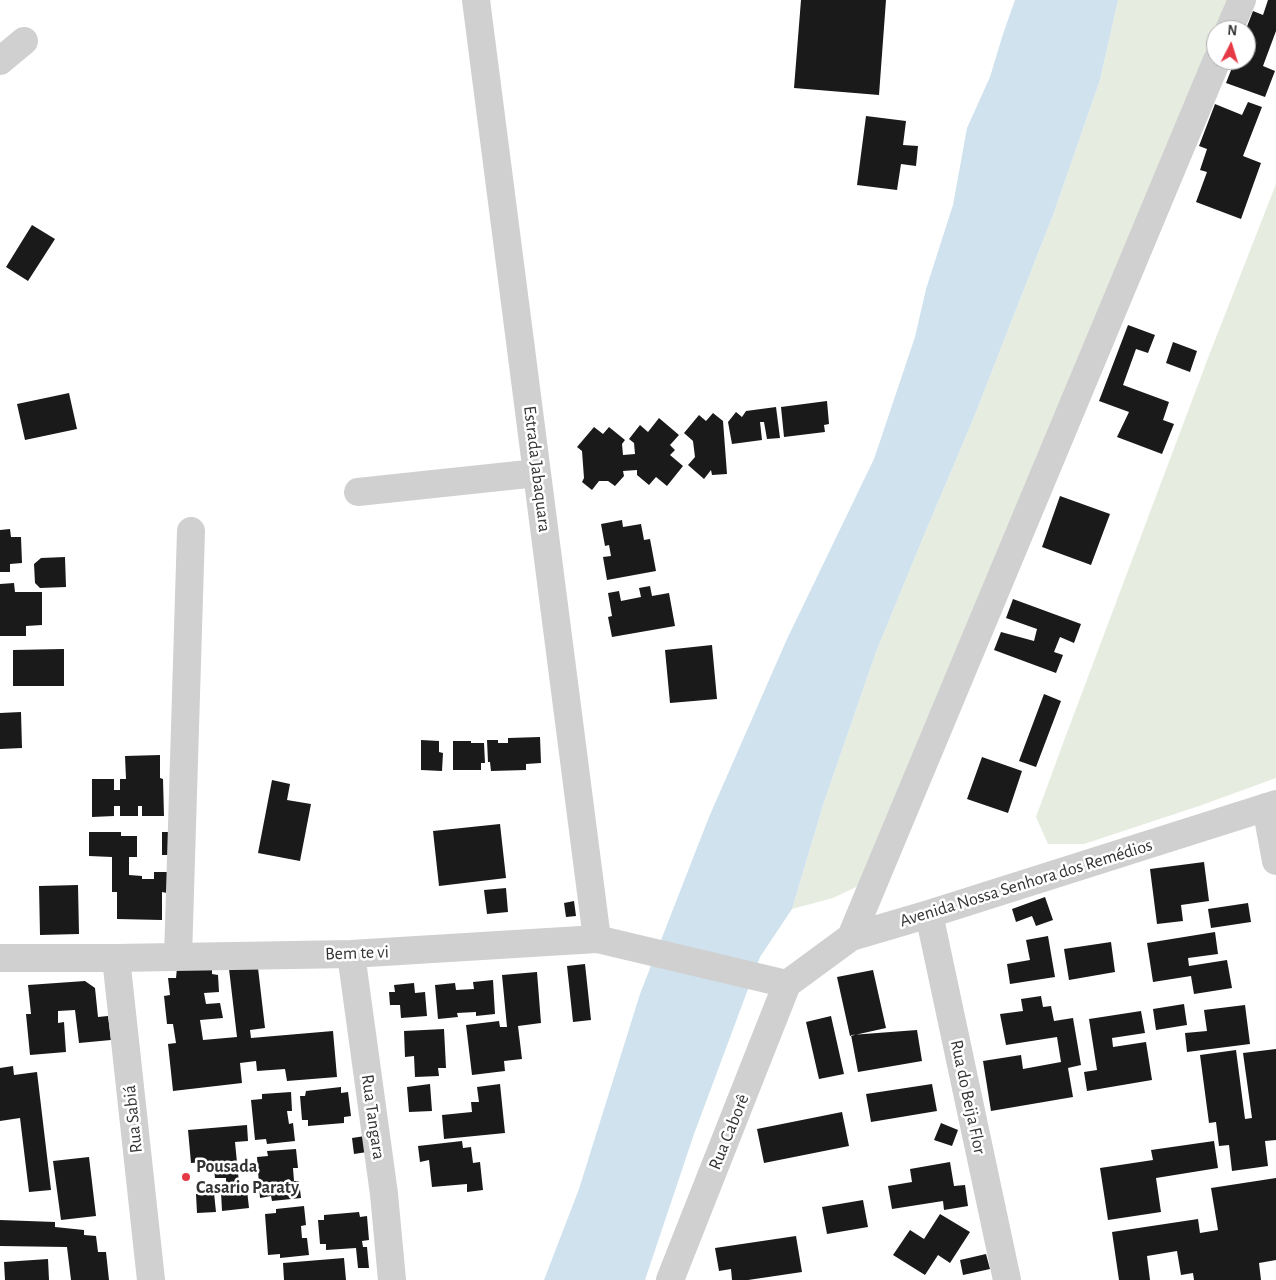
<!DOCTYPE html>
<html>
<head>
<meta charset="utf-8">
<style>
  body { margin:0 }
  #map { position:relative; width:1276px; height:1280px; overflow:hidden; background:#fff; font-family:"Alegreya Sans",sans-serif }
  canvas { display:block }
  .north { position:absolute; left:1206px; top:20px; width:50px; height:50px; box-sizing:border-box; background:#fff; border:1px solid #adadad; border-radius:50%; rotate:5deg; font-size:14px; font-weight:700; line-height:20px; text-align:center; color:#333 }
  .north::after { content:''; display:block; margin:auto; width:18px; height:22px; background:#e63946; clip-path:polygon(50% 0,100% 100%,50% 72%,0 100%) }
</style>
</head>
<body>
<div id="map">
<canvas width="1276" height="1280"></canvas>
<div class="north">N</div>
</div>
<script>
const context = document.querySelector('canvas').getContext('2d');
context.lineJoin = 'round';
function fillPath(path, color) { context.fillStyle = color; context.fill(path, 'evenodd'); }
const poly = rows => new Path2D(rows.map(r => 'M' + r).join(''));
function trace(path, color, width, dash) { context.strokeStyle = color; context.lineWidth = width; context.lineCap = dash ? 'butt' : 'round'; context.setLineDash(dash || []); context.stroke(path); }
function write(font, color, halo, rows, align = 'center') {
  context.font = font + ' "Alegreya Sans",sans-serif'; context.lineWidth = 5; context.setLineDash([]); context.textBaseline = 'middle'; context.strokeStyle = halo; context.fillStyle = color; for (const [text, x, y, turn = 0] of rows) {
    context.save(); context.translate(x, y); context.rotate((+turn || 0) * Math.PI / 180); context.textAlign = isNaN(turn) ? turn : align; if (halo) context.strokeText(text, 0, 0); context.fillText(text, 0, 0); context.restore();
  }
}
const green = poly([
  [1118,0,1234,0,1216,30,1216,44,873,879,833,898,792,909,824,802,876,652,922,540,974,417,1053,215,1100,80],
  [1276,184,1276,778,1202,805,1084,844,1048,844,1036,817,1062,746,1208,358]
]);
const water = poly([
  [1015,0,1118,0,1100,80,1053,215,974,417,922,540,876,652,824,802,792,909,760,957,694,1134,645,1280,544,1280,579,1189,640,994,709,817,787,639,874,459,915,337,926,289,953,205,967,128,990,77,1003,34]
]);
const building = poly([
  [801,0,886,0,879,95,794,88],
  [1268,0,1276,0,1276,31,1263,66,1275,71,1265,97,1226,83,1235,60,1246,60,1246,29,1253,11,1263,15],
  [1248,102,1262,107,1243,156,1261,163,1241,219,1196,202,1207,172,1200,170,1207,149,1199,146,1215,104,1242,115],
  [866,116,906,121,903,145,918,146,916,166,901,164,897,190,857,185],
  [32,225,55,239,28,281,6,267],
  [1128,325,1155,335,1148,353,1136,349,1123,385,1169,402,1163,420,1174,424,1162,454,1117,437,1129,412,1099,401],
  [1173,342,1197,351,1190,372,1166,363],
  [69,393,77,429,25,440,17,404],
  [827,401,829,424,824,425,825,432,784,437,781,407],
  [776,407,780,438,767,439,764,422,760,422,762,440,732,444,728,422,736,412,742,417,746,411],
  [713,413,723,421,727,474,712,475,711,470,704,479,688,465,695,457,693,441,684,433,699,415,706,421],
  [659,418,679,435,670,445,675,450,670,455,683,466,667,486,656,477,649,485,637,475,637,470,623,471,624,476,615,486,608,481,599,481,592,490,582,482,584,478,582,451,577,447,594,427,603,434,609,427,625,440,622,444,623,455,635,454,634,443,629,439,640,425,648,432],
  [1060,496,1110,514,1091,565,1042,547],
  [622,520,623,527,641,524,644,540,650,539,656,571,607,580,603,557,611,556,609,545,605,546,601,524],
  [10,529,11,537,21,537,22,563,10,564,10,572,0,572,0,530],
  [65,557,66,587,40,588,35,583,34,564,41,558],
  [14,583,15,592,42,592,42,625,26,626,26,636,0,636,0,584],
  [650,586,652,596,669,593,675,626,612,637,608,617,612,616,608,593,619,591,621,601,641,597,639,588],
  [1013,599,1081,624,1074,643,1060,637,1054,652,1063,655,1056,673,994,650,1001,632,1034,641,1037,629,1006,618],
  [712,645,717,699,670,703,665,650],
  [64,649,64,686,13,686,13,650],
  [1044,694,1061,701,1036,767,1019,761],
  [21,712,22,748,0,749,0,713],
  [540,737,541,763,526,764,526,770,491,771,490,762,488,762,487,740,498,740,498,743,508,743,508,738],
  [421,740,439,741,439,752,443,753,442,771,421,770],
  [453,741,471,741,471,743,484,743,485,763,481,763,481,770,453,770],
  [160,755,160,778,163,779,164,816,142,816,142,806,138,806,138,816,120,816,120,806,114,806,114,816,92,817,92,779,114,779,114,790,120,790,120,779,126,779,125,756],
  [982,757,1022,771,1008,813,967,799],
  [272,780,290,784,287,800,311,804,300,861,258,853],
  [500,824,506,878,439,886,433,831],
  [89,832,121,832,121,836,137,836,137,857,129,857,129,875,142,876,142,879,154,879,154,872,167,872,167,893,162,892,162,920,117,919,117,892,112,892,112,857,89,856],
  [162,832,177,832,177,855,162,855],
  [1204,862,1209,901,1181,905,1183,921,1157,924,1150,869],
  [78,885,79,934,40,935,39,886],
  [506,888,508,912,487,914,484,890],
  [1045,897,1053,920,1036,926,1032,916,1016,922,1012,909],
  [574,901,576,916,566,917,564,903],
  [1248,903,1251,922,1211,928,1208,909],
  [1215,932,1218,954,1188,958,1189,966,1227,960,1232,988,1194,994,1191,976,1153,982,1147,943],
  [1048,936,1055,977,1010,984,1007,964,1030,960,1026,940],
  [1111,942,1115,972,1069,980,1064,949],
  [585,964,591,1020,573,1022,567,966],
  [177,968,212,969,212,974,218,975,219,992,204,993,206,1004,220,1003,223,1018,200,1020,203,1040,237,1037,229,969,258,968,265,1028,250,1030,251,1038,333,1031,337,1077,287,1081,285,1069,257,1071,256,1061,240,1063,242,1083,173,1091,168,1044,176,1043,173,1024,167,1024,164,996,170,995,168,978,176,978],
  [873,970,886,1028,850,1036,837,977],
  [537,972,541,1023,518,1026,522,1059,504,1061,505,1071,472,1075,466,1025,499,1021,500,1027,507,1027,502,975],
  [493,980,495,1014,476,1016,476,1012,457,1013,458,1017,438,1019,435,985,455,983,456,990,474,989,473,982],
  [85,981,95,988,98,1017,108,1016,111,1040,79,1043,75,1010,58,1011,58,1023,64,1022,66,1052,30,1055,26,1014,31,1014,28,985],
  [414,983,415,993,425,992,427,1016,401,1018,400,1005,390,1005,389,992,395,992,394,985],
  [1041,996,1043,1007,1051,1006,1054,1021,1073,1018,1081,1065,1068,1068,1073,1097,991,1111,983,1061,1021,1055,1023,1069,1061,1062,1057,1037,1006,1045,1000,1014,1023,1011,1021,999],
  [1184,1004,1187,1025,1156,1030,1153,1009],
  [1245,1005,1250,1044,1187,1052,1185,1033,1207,1031,1204,1010],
  [1141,1011,1145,1033,1112,1038,1113,1047,1146,1042,1152,1080,1087,1091,1084,1072,1097,1070,1089,1019],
  [831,1016,844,1074,819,1079,806,1022],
  [444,1029,446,1068,438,1068,439,1076,415,1077,414,1056,405,1057,404,1031],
  [917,1030,922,1061,858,1072,851,1035],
  [1276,1049,1276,1140,1265,1141,1268,1166,1232,1171,1229,1145,1219,1146,1216,1122,1209,1123,1200,1055,1236,1050,1245,1119,1252,1118,1243,1053],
  [13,1066,14,1075,37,1072,51,1190,29,1192,20,1118,0,1121,0,1068],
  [430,1084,432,1111,409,1112,407,1087],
  [500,1084,505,1133,444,1139,442,1115,472,1112,471,1102,479,1102,477,1087],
  [932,1084,937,1111,871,1122,866,1094],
  [341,1087,341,1093,348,1092,351,1116,344,1117,344,1123,308,1126,308,1120,302,1120,300,1096,305,1096,306,1091],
  [291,1092,292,1111,287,1111,289,1124,293,1123,295,1141,267,1144,266,1139,255,1140,251,1100,262,1099,262,1094],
  [842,1112,849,1146,764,1163,757,1129],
  [941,1123,958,1130,952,1146,934,1140],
  [247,1125,248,1141,235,1142,239,1183,226,1184,226,1178,215,1178,214,1168,205,1169,204,1162,191,1163,188,1130],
  [365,1136,367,1152,354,1154,352,1138],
  [462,1141,463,1148,471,1147,473,1163,480,1162,483,1190,467,1192,467,1184,432,1187,429,1160,420,1162,418,1146],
  [1214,1141,1218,1168,1156,1178,1161,1212,1108,1220,1100,1168,1153,1160,1151,1150],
  [296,1149,298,1168,293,1168,294,1181,299,1181,301,1198,272,1201,271,1196,260,1198,257,1157,268,1156,267,1151],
  [89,1157,96,1216,61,1220,53,1161],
  [950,1162,954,1186,965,1185,968,1206,944,1210,943,1201,892,1209,888,1186,912,1182,910,1169],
  [1276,1178,1276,1260,1259,1263,1261,1280,1194,1280,1193,1273,1181,1275,1177,1251,1147,1256,1150,1280,1119,1280,1112,1232,1198,1219,1200,1233,1218,1230,1211,1188],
  [247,1190,249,1208,222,1211,221,1192],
  [214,1193,216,1212,197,1213,196,1194],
  [863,1200,868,1227,827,1234,822,1207],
  [304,1206,306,1225,301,1226,302,1238,307,1238,309,1255,280,1258,280,1254,268,1255,265,1214,276,1213,276,1209],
  [359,1212,360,1217,367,1216,369,1240,362,1241,363,1247,367,1247,369,1268,358,1268,356,1248,326,1250,326,1244,320,1244,318,1220,324,1220,324,1215],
  [940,1214,970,1232,950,1263,938,1255,925,1275,893,1255,910,1230,924,1239],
  [0,1220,55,1222,55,1227,84,1230,84,1235,96,1236,98,1252,106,1252,109,1280,71,1280,67,1247,0,1246],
  [796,1236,802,1272,748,1280,732,1280,731,1269,719,1271,715,1248],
  [986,1254,990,1269,963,1275,960,1260],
  [344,1258,346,1280,284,1280,283,1263],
  [48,1259,49,1280,5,1280,4,1262]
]);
const minor = poly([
  [476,0,597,939],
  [1229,30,1242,0],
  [0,61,24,41],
  [358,492,537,473],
  [1266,807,1276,861],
  [929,914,1007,1280],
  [851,937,1217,60],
  [351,954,384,1194,392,1280],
  [178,957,191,531],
  [0,958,116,958,351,954,597,939,787,984],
  [116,958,151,1280],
  [787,984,851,937,929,914,1276,804],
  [670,1280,787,984]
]);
const markers = [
  [186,1177,5,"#e63946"]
];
const streetNames = [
  ["Estrada Jabaquara",537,469,83],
  ["Avenida Nossa Senhora dos Remédios",1026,883,-17],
  ["Bem te vi",357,953,-2],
  ["Rua do Beija Flor",968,1097,78],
  ["Rua Tangara",373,1117,82],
  ["Rua Sabiá",133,1119,-96],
  ["Rua Caborê",729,1132,-68]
];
const poiNames = [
  ["Pousada",196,1167],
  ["Casario Paraty",196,1188]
];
fillPath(green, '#e6ecdf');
fillPath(water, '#cfe2ee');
fillPath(building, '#1a1a1a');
trace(minor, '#d0d0d0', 28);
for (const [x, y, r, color] of markers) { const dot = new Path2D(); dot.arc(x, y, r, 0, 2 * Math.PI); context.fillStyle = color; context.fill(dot); trace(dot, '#fff', 2); }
write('18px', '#333', '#fff', streetNames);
write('bold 18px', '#333', '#fff', poiNames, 'left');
</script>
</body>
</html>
